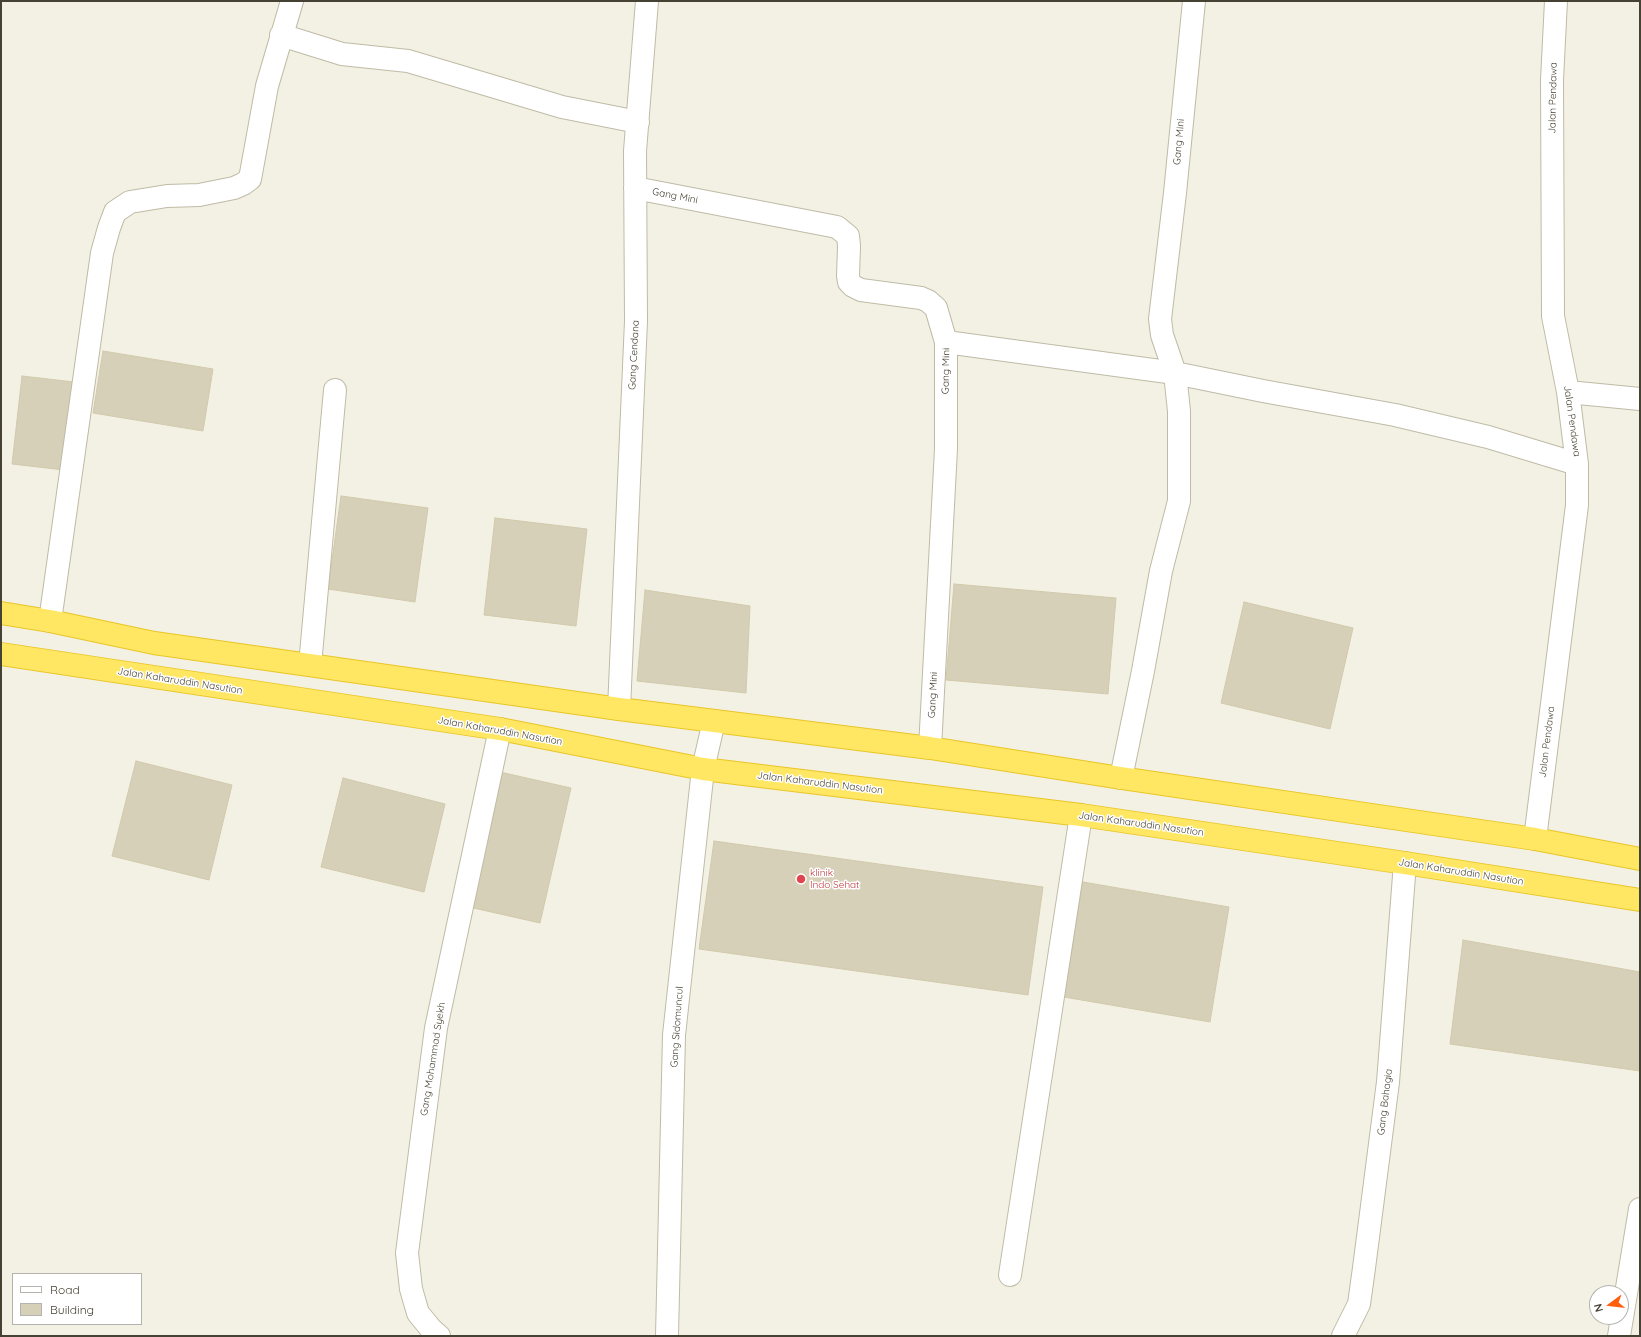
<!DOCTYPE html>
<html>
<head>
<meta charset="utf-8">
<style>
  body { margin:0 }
  #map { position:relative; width:1641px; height:1337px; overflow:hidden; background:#f3f1e4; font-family:Quicksand,sans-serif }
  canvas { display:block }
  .frame { position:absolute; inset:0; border:2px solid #464233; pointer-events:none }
  .legend { position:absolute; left:12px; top:1273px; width:130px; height:52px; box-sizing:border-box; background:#fff; border:1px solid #b5b3ad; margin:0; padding:5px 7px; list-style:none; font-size:12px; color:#464233 }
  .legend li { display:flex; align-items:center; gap:8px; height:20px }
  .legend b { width:20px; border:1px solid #b5b3ad }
  .north { position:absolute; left:1589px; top:1285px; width:40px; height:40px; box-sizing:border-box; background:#fff; border:1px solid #b5b3ad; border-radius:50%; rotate:255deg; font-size:11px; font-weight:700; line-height:16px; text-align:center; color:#464233 }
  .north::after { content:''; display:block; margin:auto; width:14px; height:18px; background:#ff5f0f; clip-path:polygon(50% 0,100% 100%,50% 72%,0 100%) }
</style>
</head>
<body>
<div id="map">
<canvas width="1641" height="1337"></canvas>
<div class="frame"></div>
<ul class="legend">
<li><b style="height:5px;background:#fff"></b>Road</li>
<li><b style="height:11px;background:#d6d0b8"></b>Building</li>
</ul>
<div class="north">N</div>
</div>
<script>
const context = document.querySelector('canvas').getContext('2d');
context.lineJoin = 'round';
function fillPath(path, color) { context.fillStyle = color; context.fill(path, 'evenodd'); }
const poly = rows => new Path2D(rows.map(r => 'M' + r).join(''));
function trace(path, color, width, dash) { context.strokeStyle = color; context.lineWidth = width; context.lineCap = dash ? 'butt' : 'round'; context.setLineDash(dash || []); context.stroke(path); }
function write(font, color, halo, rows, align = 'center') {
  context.font = font + ' Quicksand,sans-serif'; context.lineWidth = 3; context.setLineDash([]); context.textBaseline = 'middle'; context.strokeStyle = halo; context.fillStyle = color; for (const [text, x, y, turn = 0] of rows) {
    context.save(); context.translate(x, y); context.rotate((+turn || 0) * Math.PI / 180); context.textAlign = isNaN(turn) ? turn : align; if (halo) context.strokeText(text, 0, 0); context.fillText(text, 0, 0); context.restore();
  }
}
const building = poly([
  [103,351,213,369,203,431,93,413,103,351],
  [22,376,74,382,64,470,12,464,22,376],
  [341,496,428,508,415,602,328,589,341,496],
  [495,518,587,529,576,626,484,615,495,518],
  [954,584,1116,598,1108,694,946,680,954,584],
  [645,590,750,606,746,693,637,681,645,590],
  [1244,602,1353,628,1330,729,1221,703,1244,602],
  [136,761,232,785,209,880,112,856,136,761],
  [500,772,571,788,540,923,469,907,500,772],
  [343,778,445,804,424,892,321,867,343,778],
  [714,841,1043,887,1028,995,699,949,714,841],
  [1083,882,1229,907,1210,1022,1064,997,1083,882],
  [1463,940,1640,972,1640,1071,1450,1044,1463,940]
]);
const minor = poly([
  [281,35,342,54,408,61,562,107,638,122],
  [635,188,837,227,848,236,849,246,848,276,849,282,853,286,861,290,921,298,928,301,936,308,946,342,946,449,930,748],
  [946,342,1175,373,1263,391,1395,415,1488,437,1577,464],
  [1568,392,1640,399],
  [50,621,102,253,109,228,115,212,130,202,167,196,199,195,234,188,243,184,250,179,267,86,292,1],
  [310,665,335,390],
  [619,709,636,321,635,151,647,1],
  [1121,778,1143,671,1161,571,1179,501,1179,411,1175,373,1162,335,1160,319,1175,193,1194,1],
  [1535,839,1577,505,1577,464,1568,392,1553,316,1552,80,1556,1],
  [1010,1275,1081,815],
  [439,1336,431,1329,418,1313,411,1289,407,1253,436,1028,500,729],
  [667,1336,674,1035,703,769,714,721],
  [1343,1336,1359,1304,1364,1268,1388,1082,1405,863],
  [1619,1336,1640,1209]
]);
const highway = poly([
  [1,613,50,621,154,643,619,709,930,748,1121,778,1535,839,1640,859],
  [1,654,500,729,703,769,1081,815,1405,863,1640,900]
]);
const markers = [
  [801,879,5,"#e0444e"]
];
const streetNames = [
  ["Jalan Pendawa",1553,98,-89],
  ["Gang Mini",1179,142,-85],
  ["Gang Mini",675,196,11],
  ["Gang Cendana",634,355,-87],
  ["Gang Mini",946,371,-89],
  ["Jalan Pendawa",1572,421,82],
  ["Jalan Kaharuddin Nasution",180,681,9],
  ["Gang Mini",933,695,-87],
  ["Jalan Kaharuddin Nasution",500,731,10],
  ["Jalan Pendawa",1547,742,-83],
  ["Jalan Kaharuddin Nasution",820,783,7],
  ["Jalan Kaharuddin Nasution",1141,824,8],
  ["Jalan Kaharuddin Nasution",1461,872,9],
  ["Gang Sidomuncul",677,1027,-86],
  ["Gang Mohammad Syekh",433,1059,-81],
  ["Gang Bahagia",1385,1102,-83]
];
const healthNames = [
  ["klinik",810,873],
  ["Indo Sehat",810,885]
];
fillPath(building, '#d6d0b8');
trace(building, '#d1c9ab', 1);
trace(minor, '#bfbba6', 24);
trace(highway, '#e9c528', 24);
trace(minor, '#fff', 22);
trace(highway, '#ffe763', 22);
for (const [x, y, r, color] of markers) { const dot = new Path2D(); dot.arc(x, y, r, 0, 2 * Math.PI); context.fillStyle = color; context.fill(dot); trace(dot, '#fff', 1.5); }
write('10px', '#464233', '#fff', streetNames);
write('10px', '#be3a42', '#fff', healthNames, 'left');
</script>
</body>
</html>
